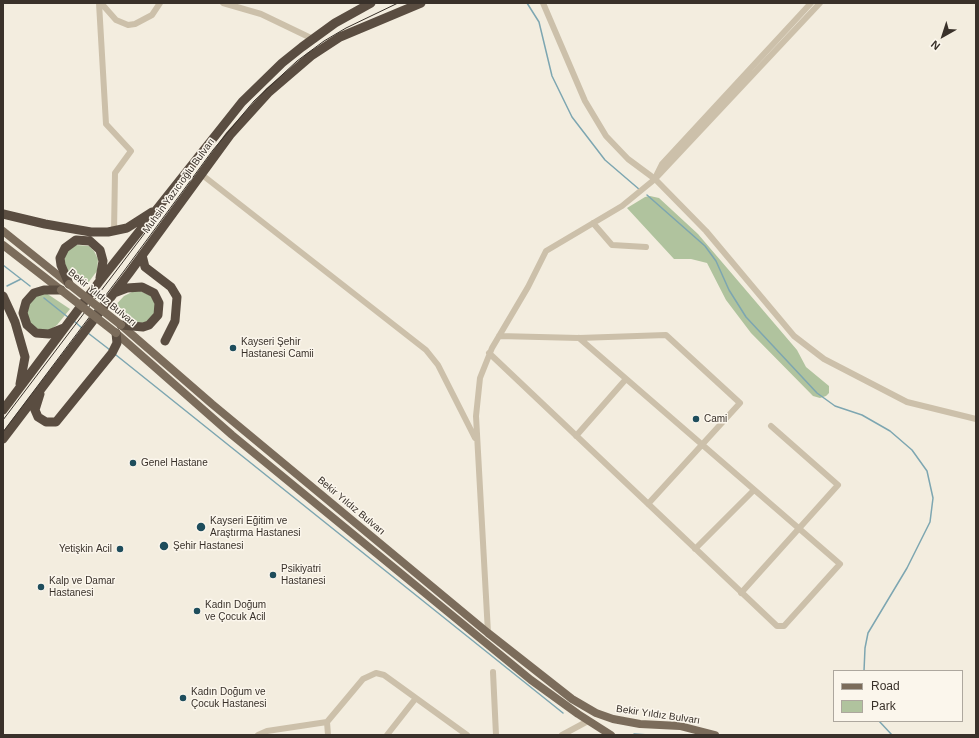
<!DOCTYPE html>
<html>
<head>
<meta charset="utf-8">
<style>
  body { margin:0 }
  #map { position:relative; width:979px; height:738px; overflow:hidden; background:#f3eddf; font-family:Helvetica,sans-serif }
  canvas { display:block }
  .frame { position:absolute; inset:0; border:4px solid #39312a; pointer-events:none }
  .legend { position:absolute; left:833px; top:670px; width:130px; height:52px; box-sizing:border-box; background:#fbf6ec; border:1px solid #ada79e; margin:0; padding:5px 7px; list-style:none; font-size:12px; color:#39312a }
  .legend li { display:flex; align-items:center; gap:8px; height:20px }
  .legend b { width:20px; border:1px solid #ada79e }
  .north { position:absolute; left:923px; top:16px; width:40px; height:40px; -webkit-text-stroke:3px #fbf6ec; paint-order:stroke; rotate:219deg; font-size:11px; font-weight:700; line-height:16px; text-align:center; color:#39312a }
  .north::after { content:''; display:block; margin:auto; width:14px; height:18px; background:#39312a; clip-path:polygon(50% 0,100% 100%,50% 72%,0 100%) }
</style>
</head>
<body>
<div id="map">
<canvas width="979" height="738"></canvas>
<div class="frame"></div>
<ul class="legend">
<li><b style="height:5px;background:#7b6c5b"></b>Road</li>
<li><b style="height:11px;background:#b0c39e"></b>Park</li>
</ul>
<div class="north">N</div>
</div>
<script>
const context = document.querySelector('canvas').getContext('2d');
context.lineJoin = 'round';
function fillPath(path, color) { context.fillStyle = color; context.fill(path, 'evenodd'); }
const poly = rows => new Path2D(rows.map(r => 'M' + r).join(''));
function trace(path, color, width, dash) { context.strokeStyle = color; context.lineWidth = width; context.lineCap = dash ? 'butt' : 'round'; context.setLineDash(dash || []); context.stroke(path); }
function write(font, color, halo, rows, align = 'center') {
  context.font = font + ' Helvetica,sans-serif'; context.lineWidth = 3; context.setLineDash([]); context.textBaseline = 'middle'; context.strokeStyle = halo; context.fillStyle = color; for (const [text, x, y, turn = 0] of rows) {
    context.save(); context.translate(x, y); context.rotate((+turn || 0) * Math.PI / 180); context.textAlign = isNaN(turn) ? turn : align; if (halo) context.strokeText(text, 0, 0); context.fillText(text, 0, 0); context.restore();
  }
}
const green = poly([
  [650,196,659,198,698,234,797,350,806,367,829,386,829,393,826,396,820,398,813,396,751,333,726,300,707,263,691,259,674,259,627,208,645,197],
  [76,245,89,246,94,251,98,259,97,271,85,287,66,272,64,261,66,252],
  [134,291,140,291,151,296,155,304,155,312,147,323,129,322,112,309,124,296],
  [46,293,70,309,57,325,48,331,33,328,25,311,33,297]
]);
const stream = poly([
  [527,3,539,22,552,76,572,117,605,160,640,190],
  [647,195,705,246,716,261,729,290,746,317,817,393,835,406,862,415,890,431,912,450,927,471,933,498,930,522,907,568,868,633,865,648,864,671],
  [3,265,30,286],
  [7,286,21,279],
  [44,298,69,318],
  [74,321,83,329],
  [88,333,110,350],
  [116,355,563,713],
  [879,721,892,735],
  [634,734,649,735]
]);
const minor = poly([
  [99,3,106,124,131,151,115,173,114,232],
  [101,3,116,20,128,25,135,24,152,15,160,3],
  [223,3,261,14,313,39],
  [543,3,585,101,606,136,628,159,655,179,706,231,794,336,824,359,907,402,976,419],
  [201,174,426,350,438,365,475,438],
  [657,174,662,164,811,3],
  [593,223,612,245,646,247],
  [499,336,579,338,666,335,740,403,648,504],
  [489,353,777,626,784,626,840,564,579,338],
  [576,436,626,379],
  [695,549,753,491],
  [741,593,838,485,771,426],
  [488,633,476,416,480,378,492,348,528,287,546,251,622,206,655,179,820,3],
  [493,672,496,735],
  [327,722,328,735],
  [258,735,267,731,327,722,363,679,376,673,384,675,467,735],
  [387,735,416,698],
  [562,735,588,721]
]);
const major = poly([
  [3,231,69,284],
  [3,245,61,290],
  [121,325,212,404,488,633,572,699,596,713,613,719,640,724,680,726,715,735],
  [116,333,232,435,531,680,578,714,611,735]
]);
const highway = poly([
  [3,214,45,224,91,232,108,232,127,228,152,212],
  [142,255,145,267,171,287,177,297,175,321,165,341],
  [69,284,61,265,60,258,65,248,76,240,90,241,100,250,103,261,100,278],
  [61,290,44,290,34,293,26,302,23,313,27,325,36,333,49,334,64,328],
  [114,293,127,288,142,287,154,293,159,303,158,315,149,325,143,327,121,325],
  [3,296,15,322,25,357,20,384],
  [40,394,35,410,38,417,46,422,56,422,112,353,117,343,116,333],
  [3,410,99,282,242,102,282,63,302,47,335,23,371,3],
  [3,439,130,272,230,135,269,92,311,56,340,37,421,3]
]);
const tram = poly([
  [3,420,154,221],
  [3,432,124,271,213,150,254,101,297,61,324,41,346,28,398,3]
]);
const majorBridge = poly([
  [69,284,121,325],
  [61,290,116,333]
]);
const markers = [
  [233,348,4,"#1e4d5c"],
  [696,419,4,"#1e4d5c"],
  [133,463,4,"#1e4d5c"],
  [201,527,5,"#1e4d5c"],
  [164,546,5,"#1e4d5c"],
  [120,549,4,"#1e4d5c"],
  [273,575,4,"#1e4d5c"],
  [41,587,4,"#1e4d5c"],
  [197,611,4,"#1e4d5c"],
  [183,698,4,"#1e4d5c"]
];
const streetNames = [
  ["Muhsin Yazıcıoğlu Bulvarı",179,186,-54],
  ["Bekir Yıldız Bulvarı",102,298,39],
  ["Bekir Yıldız Bulvarı",351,506,40],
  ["Bekir Yıldız Bulvarı",658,715,8]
];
const poiNames = [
  ["Kayseri Şehir",241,342],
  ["Hastanesi Camii",241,354],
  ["Cami",704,419],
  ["Genel Hastane",141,463],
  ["Kayseri Eğitim ve",210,521],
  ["Araştırma Hastanesi",210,533],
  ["Şehir Hastanesi",173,546],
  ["Yetişkin Acil",112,549,"right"],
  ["Psikiyatri",281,569],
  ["Hastanesi",281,581],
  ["Kalp ve Damar",49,581],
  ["Hastanesi",49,593],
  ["Kadın Doğum",205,605],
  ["ve Çocuk Acil",205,617],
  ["Kadın Doğum ve",191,692],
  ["Çocuk Hastanesi",191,704]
];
fillPath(green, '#b0c39e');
trace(stream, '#7da6b1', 1.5);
trace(minor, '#ccc0aa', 6);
trace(major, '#7b6c5b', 8);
trace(highway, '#5a4d41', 9);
trace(tram, '#39312a', 1);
trace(majorBridge, '#7b6c5b', 8);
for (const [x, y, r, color] of markers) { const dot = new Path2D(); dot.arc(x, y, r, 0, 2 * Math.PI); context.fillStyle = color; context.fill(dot); trace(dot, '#fbf6ec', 1.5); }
write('10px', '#39312a', '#fbf6ec', streetNames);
write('10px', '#39312a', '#fbf6ec', poiNames, 'left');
</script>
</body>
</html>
